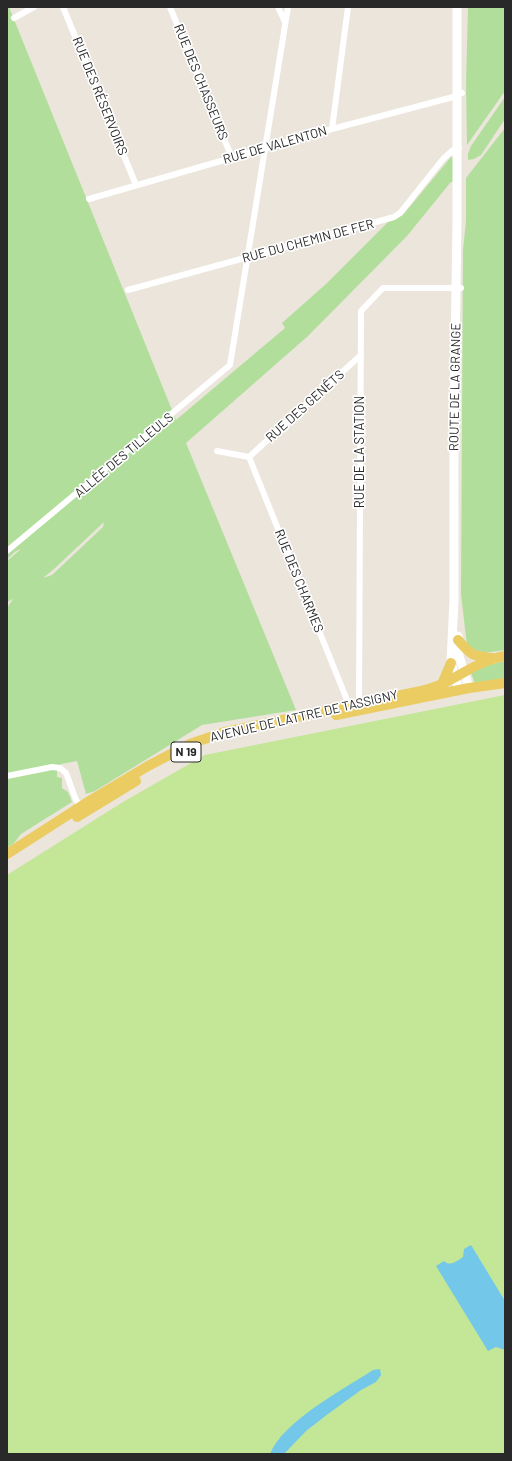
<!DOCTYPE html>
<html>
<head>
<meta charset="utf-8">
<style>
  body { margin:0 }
  #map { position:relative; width:512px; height:1461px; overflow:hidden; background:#ebe5dc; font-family:Barlow,sans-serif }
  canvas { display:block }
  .frame { position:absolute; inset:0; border:8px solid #292929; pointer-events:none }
</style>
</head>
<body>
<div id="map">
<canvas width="512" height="1461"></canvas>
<div class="frame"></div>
</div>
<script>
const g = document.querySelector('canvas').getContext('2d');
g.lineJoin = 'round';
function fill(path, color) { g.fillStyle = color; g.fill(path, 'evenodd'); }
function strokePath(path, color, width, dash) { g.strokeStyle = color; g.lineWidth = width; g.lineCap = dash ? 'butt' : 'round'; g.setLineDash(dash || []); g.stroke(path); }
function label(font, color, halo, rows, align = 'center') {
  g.font = font + ' Barlow,sans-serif'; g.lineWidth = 3.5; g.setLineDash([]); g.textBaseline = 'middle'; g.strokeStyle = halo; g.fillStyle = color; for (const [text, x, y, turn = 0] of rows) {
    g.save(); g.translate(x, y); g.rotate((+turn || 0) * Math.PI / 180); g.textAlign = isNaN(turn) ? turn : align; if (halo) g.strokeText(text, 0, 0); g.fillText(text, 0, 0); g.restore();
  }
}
fill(new Path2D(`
  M 7,7 L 9,7 L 176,420 L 285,328 L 282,323 L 326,284 L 388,222 L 403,215 L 451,157 L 455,157 L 455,180 L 450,183 L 407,236 L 308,336 L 186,443 L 296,710 L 202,725 L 95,791 L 86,794 L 77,761 L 61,764 L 57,769 L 57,777 L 62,778 L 62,788 L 68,792 L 72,802 L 21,834 L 14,843 L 7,848 L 7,608 L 13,599 L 7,602 L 7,561 L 21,549 L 16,551 L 7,559 ZM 104,522 L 103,527 L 52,575 L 43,578 L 54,569 Z
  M 468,7 L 505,7 L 505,91 L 467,145 L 466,84 Z
  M 505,97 L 505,119 L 481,155 L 474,159 L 468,160 L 468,154 L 471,146 Z
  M 505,128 L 505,650 C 491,652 479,655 467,646 L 461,594 L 463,250 L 466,221 L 466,178 Z
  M 505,661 L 505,678 L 475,684 L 471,673 L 486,666 Z`), '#b1df9b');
fill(new Path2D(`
  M 505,695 L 505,1454 L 7,1454 L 7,875 L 123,802 L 205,755 Z`), '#c3e697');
fill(new Path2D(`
  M 471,1245 L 505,1301 L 505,1350 L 496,1347 L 488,1351 L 436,1266 L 444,1261 C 450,1267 457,1261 463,1257 L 464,1249 Z
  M 380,1369 L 381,1375 L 376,1382 L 361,1390 L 328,1414 L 306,1431 L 284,1454 L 270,1454 C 283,1421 344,1389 373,1370 Z`), '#73c8e9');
strokePath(new Path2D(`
  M 63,7 L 136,185
  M 170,7 L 232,158
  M 278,7 L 285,22
  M 14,18 L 34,7
  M 332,129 L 348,7
  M 89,199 L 332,129 L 457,96 L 462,93
  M 128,290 L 394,217 L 400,213 L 443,159 L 453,150 L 459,148
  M 217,451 L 249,457
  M 249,457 L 349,705
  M 249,457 L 361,355
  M 7,551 L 230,365 L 288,7
  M 359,703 L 361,311 L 383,288 L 461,288
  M 7,776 L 52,767 L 60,768 L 66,773 L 76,800 L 83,809`), '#fff', 6);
strokePath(new Path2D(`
  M 457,7 L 457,221 L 454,421 L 454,600 L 451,663 L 459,690
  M 458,636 L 459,656 L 469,688`), '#fff', 9);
strokePath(new Path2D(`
  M 458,640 C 471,655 471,656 492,658
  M 442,684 L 451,663
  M 336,715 L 469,688 L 505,683
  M 77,817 L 136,781
  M 7,854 L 91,800 L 148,766 L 190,744 L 225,732 L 421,691 C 428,689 435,687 442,684 C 463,674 481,660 505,656`), '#eacc62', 10);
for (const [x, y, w] of [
  [186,752,30]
]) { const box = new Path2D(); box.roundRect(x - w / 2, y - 10, w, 20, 3); g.fillStyle = '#fff'; g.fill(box); strokePath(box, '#292929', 1); }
label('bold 12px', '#292929', null, [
  ["N 19",186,752]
]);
label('13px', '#292929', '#fff', [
  ["RUE DES CHASSEURS",201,82,68],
  ["RUE DES RÉSERVOIRS",100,96,68],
  ["RUE DE VALENTON",275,145,-16],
  ["RUE DU CHEMIN DE FER",308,241,-15],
  ["ROUTE DE LA GRANGE",455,387,-89],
  ["RUE DES GENÊTS",305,406,-42],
  ["RUE DE LA STATION",360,452,-90],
  ["ALLÉE DES TILLEULS",124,455,-40],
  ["RUE DES CHARMES",299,581,68],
  ["AVENUE DE LATTRE DE TASSIGNY",304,716,-13]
]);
</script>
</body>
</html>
